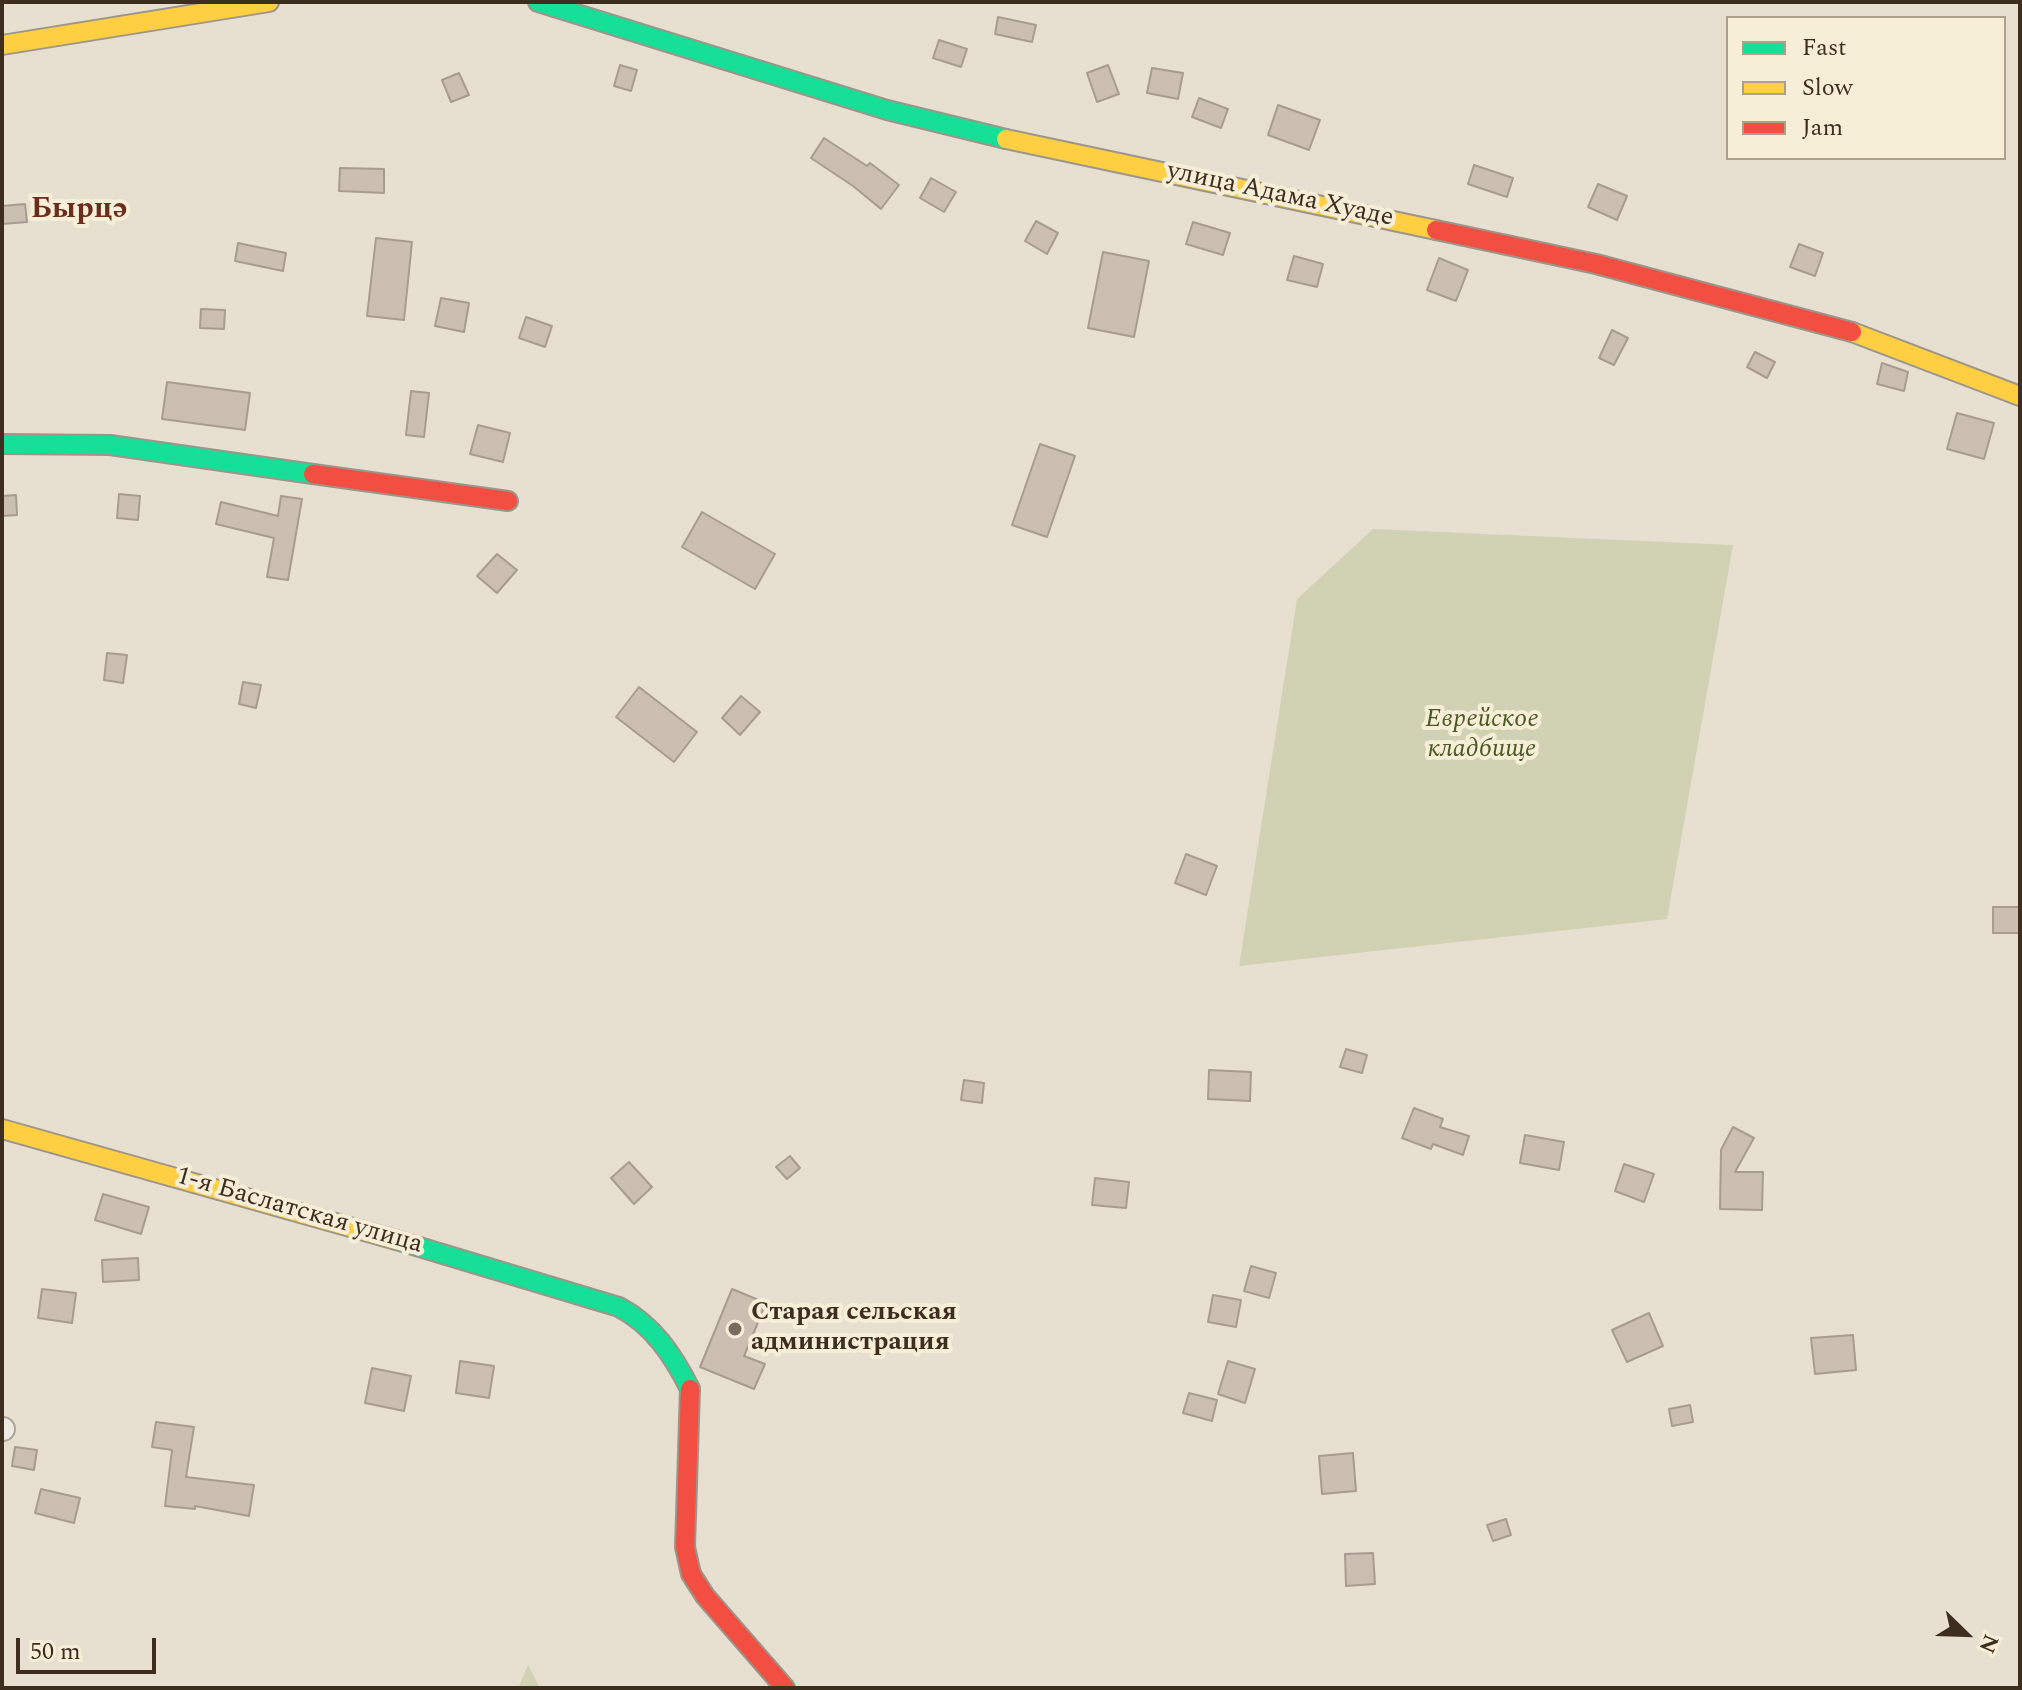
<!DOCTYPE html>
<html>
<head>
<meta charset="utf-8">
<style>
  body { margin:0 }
  #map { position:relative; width:2022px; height:1690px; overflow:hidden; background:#e7e0d1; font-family:Spectral,serif }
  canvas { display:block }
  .frame { position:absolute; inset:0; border:4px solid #3d2e20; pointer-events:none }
  .legend { position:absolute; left:1726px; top:16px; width:280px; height:144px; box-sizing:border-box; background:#f7eed8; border:2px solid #ada18e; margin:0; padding:10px 14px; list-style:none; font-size:24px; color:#3d2e20 }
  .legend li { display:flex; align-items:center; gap:16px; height:40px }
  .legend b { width:40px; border:2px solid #ada18e }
  .north { position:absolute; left:1926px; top:1594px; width:80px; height:80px; -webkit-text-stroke:6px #f7eed8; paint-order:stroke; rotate:113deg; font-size:22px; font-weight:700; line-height:32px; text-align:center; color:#3d2e20 }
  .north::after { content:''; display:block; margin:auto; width:28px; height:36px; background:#3d2e20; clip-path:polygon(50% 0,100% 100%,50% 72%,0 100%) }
  .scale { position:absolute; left:16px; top:1638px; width:140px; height:36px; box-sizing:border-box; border:4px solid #3d2e20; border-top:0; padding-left:10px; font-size:24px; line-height:28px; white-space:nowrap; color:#3d2e20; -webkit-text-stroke:6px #f7eed8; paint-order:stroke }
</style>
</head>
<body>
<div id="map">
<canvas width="2022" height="1690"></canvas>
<div class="frame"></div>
<ul class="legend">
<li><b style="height:10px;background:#16e098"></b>Fast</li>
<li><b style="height:10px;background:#ffcf43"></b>Slow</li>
<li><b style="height:10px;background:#f24e42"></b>Jam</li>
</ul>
<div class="north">N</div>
<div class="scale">50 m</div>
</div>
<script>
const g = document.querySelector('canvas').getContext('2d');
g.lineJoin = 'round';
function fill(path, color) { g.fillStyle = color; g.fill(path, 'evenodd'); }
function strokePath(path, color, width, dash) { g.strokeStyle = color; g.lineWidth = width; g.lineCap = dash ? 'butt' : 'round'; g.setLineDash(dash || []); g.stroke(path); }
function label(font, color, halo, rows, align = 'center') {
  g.font = font + ' Spectral,serif'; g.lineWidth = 8; g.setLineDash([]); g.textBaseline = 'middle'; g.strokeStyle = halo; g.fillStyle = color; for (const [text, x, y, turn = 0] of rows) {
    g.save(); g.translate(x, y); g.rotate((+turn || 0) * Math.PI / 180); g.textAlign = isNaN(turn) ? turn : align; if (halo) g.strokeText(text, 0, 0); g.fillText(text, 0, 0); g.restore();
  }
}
fill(new Path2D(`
  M 1373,529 L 1733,545 L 1667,919 L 1239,966 L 1297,599 Z
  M 528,1665 L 540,1688 L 518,1688 Z`), '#d1d1b3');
const building = new Path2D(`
  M 998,17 L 1036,25 L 1032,42 L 995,34 Z
  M 939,40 L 967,49 L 961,67 L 933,58 Z
  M 620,65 L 637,70 L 631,91 L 614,86 Z
  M 1108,65 L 1119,94 L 1097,102 L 1087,73 Z
  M 1152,68 L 1183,73 L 1178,99 L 1147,93 Z
  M 459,73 L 469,95 L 451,102 L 442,80 Z
  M 1199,98 L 1228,109 L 1221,128 L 1192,117 Z
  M 1278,105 L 1320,120 L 1309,150 L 1268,135 Z
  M 824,138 L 867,166 L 870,163 L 899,185 L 881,209 L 853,186 L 811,158 Z
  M 1474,165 L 1513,178 L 1507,197 L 1468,184 Z
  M 340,168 L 384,169 L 384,193 L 339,191 Z
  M 931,178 L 956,192 L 944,212 L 920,198 Z
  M 1598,184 L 1627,196 L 1617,220 L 1588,207 Z
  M 25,204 L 27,222 L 2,224 L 2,206 Z
  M 1036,221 L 1058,233 L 1047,254 L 1025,241 Z
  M 1193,222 L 1230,233 L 1223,255 L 1186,244 Z
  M 376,238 L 412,242 L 404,320 L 367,316 Z
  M 238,243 L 286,253 L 283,271 L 235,261 Z
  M 1799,244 L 1823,253 L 1815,276 L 1790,267 Z
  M 1103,252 L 1149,261 L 1134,337 L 1088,328 Z
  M 1294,256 L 1323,264 L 1317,287 L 1287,280 Z
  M 1439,258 L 1468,270 L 1456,301 L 1427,290 Z
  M 441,298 L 469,303 L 464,332 L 435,326 Z
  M 201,309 L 225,310 L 224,329 L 200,328 Z
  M 526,317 L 552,326 L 545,347 L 519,338 Z
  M 1612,330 L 1628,338 L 1614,365 L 1599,358 Z
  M 1755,352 L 1775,362 L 1767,378 L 1747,367 Z
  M 1882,363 L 1908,372 L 1904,391 L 1877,384 Z
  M 167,382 L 250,393 L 245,430 L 162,419 Z
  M 411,391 L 429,393 L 424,437 L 406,435 Z
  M 1957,413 L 1994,423 L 1984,459 L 1947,449 Z
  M 478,425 L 510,433 L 503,462 L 470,454 Z
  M 1040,444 L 1075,456 L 1047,537 L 1012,525 Z
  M 119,494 L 140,496 L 138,520 L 117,518 Z
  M 16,495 L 17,515 L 2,516 L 2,496 Z
  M 281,496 L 302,499 L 288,580 L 267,577 L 274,538 L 216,524 L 221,502 L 278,516 Z
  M 702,512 L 775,554 L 755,589 L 682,547 Z
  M 497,554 L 517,570 L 497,593 L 477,576 Z
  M 107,653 L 127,655 L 123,683 L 104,680 Z
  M 243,682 L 261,685 L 256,708 L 239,704 Z
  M 639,687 L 697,732 L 674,762 L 616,717 Z
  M 741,696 L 760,712 L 740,735 L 722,718 Z
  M 1186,854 L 1217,866 L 1206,895 L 1175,883 Z
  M 1993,907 L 2020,907 L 2020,933 L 1993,933 Z
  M 1346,1049 L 1367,1055 L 1362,1073 L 1340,1067 Z
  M 1209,1070 L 1251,1072 L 1250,1101 L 1208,1099 Z
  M 964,1080 L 984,1083 L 982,1103 L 961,1100 Z
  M 1414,1108 L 1443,1119 L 1440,1127 L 1469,1136 L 1463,1155 L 1433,1144 L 1431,1149 L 1402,1138 Z
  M 1733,1127 L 1754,1138 L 1735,1172 L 1763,1172 L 1762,1210 L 1720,1209 L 1721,1150 Z
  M 1525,1135 L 1564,1142 L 1559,1170 L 1520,1163 Z
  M 790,1156 L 800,1168 L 787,1179 L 776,1167 Z
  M 629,1162 L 652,1187 L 634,1204 L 611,1178 Z
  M 1624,1164 L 1654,1174 L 1644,1202 L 1615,1191 Z
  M 1095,1178 L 1129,1182 L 1126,1208 L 1092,1205 Z
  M 103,1194 L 149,1207 L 141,1234 L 95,1220 Z
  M 138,1258 L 139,1280 L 103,1282 L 102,1260 Z
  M 1251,1266 L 1276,1273 L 1269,1298 L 1244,1291 Z
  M 42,1289 L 76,1293 L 72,1323 L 38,1318 Z
  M 732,1289 L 766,1303 L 744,1356 L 765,1364 L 754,1389 L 700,1367 Z
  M 1213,1295 L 1241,1300 L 1236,1327 L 1208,1322 Z
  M 1649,1313 L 1663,1346 L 1627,1362 L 1612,1330 Z
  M 1853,1335 L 1856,1370 L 1815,1374 L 1811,1338 Z
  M 460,1361 L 494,1366 L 489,1398 L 456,1393 Z
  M 1228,1361 L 1255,1369 L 1245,1403 L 1218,1394 Z
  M 372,1368 L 411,1376 L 404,1411 L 365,1403 Z
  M 1189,1393 L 1217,1400 L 1212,1421 L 1183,1413 Z
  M 1690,1405 L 1693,1422 L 1672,1426 L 1669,1409 Z
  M 156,1422 L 194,1427 L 186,1477 L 254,1485 L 249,1516 L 195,1506 L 195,1509 L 165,1506 L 172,1450 L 152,1447 Z
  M 15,1447 L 37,1450 L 34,1470 L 12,1466 Z
  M 1353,1453 L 1356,1491 L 1322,1494 L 1319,1456 Z
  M 41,1489 L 80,1498 L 74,1523 L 35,1513 Z
  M 1506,1519 L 1511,1535 L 1493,1541 L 1487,1525 Z
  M 1373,1553 L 1375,1584 L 1346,1586 L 1345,1554 Z`);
fill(building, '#cbbfb2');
strokePath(building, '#a89c90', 2);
const street = new Path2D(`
  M 2,1429 L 3,1429`);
const fast = new Path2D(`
  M 538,2 L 887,110 L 1006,139
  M 2,444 L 110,445 L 313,474
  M 396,1240 L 619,1307 C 653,1325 673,1355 690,1389`);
const slow = new Path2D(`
  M 2,45 L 269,2
  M 1006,139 L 1436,230
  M 1852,332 L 2020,396
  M 2,1129 L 396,1240`);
const jam = new Path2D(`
  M 1436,230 L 1596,264 L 1852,332
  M 313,474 L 508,501
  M 690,1389 L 685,1547 L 691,1574 L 705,1596 L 785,1688`);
strokePath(street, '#ada599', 26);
strokePath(fast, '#9c958a', 22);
strokePath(slow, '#9c958a', 22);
strokePath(jam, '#9c958a', 22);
strokePath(street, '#efebe3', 22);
strokePath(fast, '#16e098', 18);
strokePath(slow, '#ffcf43', 18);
strokePath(jam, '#f24e42', 18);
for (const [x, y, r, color] of [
  [735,1329,8,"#786c5e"]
]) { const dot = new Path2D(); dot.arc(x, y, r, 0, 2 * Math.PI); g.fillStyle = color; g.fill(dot); strokePath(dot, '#f7eed8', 3); }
label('26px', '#3d2e20', '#f7eed8', [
  ["улица Адама Хуаде",1280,196,12],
  ["1-я Баслатская улица",299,1212,16]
]);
label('italic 26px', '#4d5a26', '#f7eed8', [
  ["Еврейское",1482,721],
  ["кладбище",1482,751]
]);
label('bold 26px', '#3d2e20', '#f7eed8', [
  ["Старая сельская",751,1314],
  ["администрация",751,1344]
], 'left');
label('bold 30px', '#6b2e1e', '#f7eed8', [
  ["Бырцә",79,211]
]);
</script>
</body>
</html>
